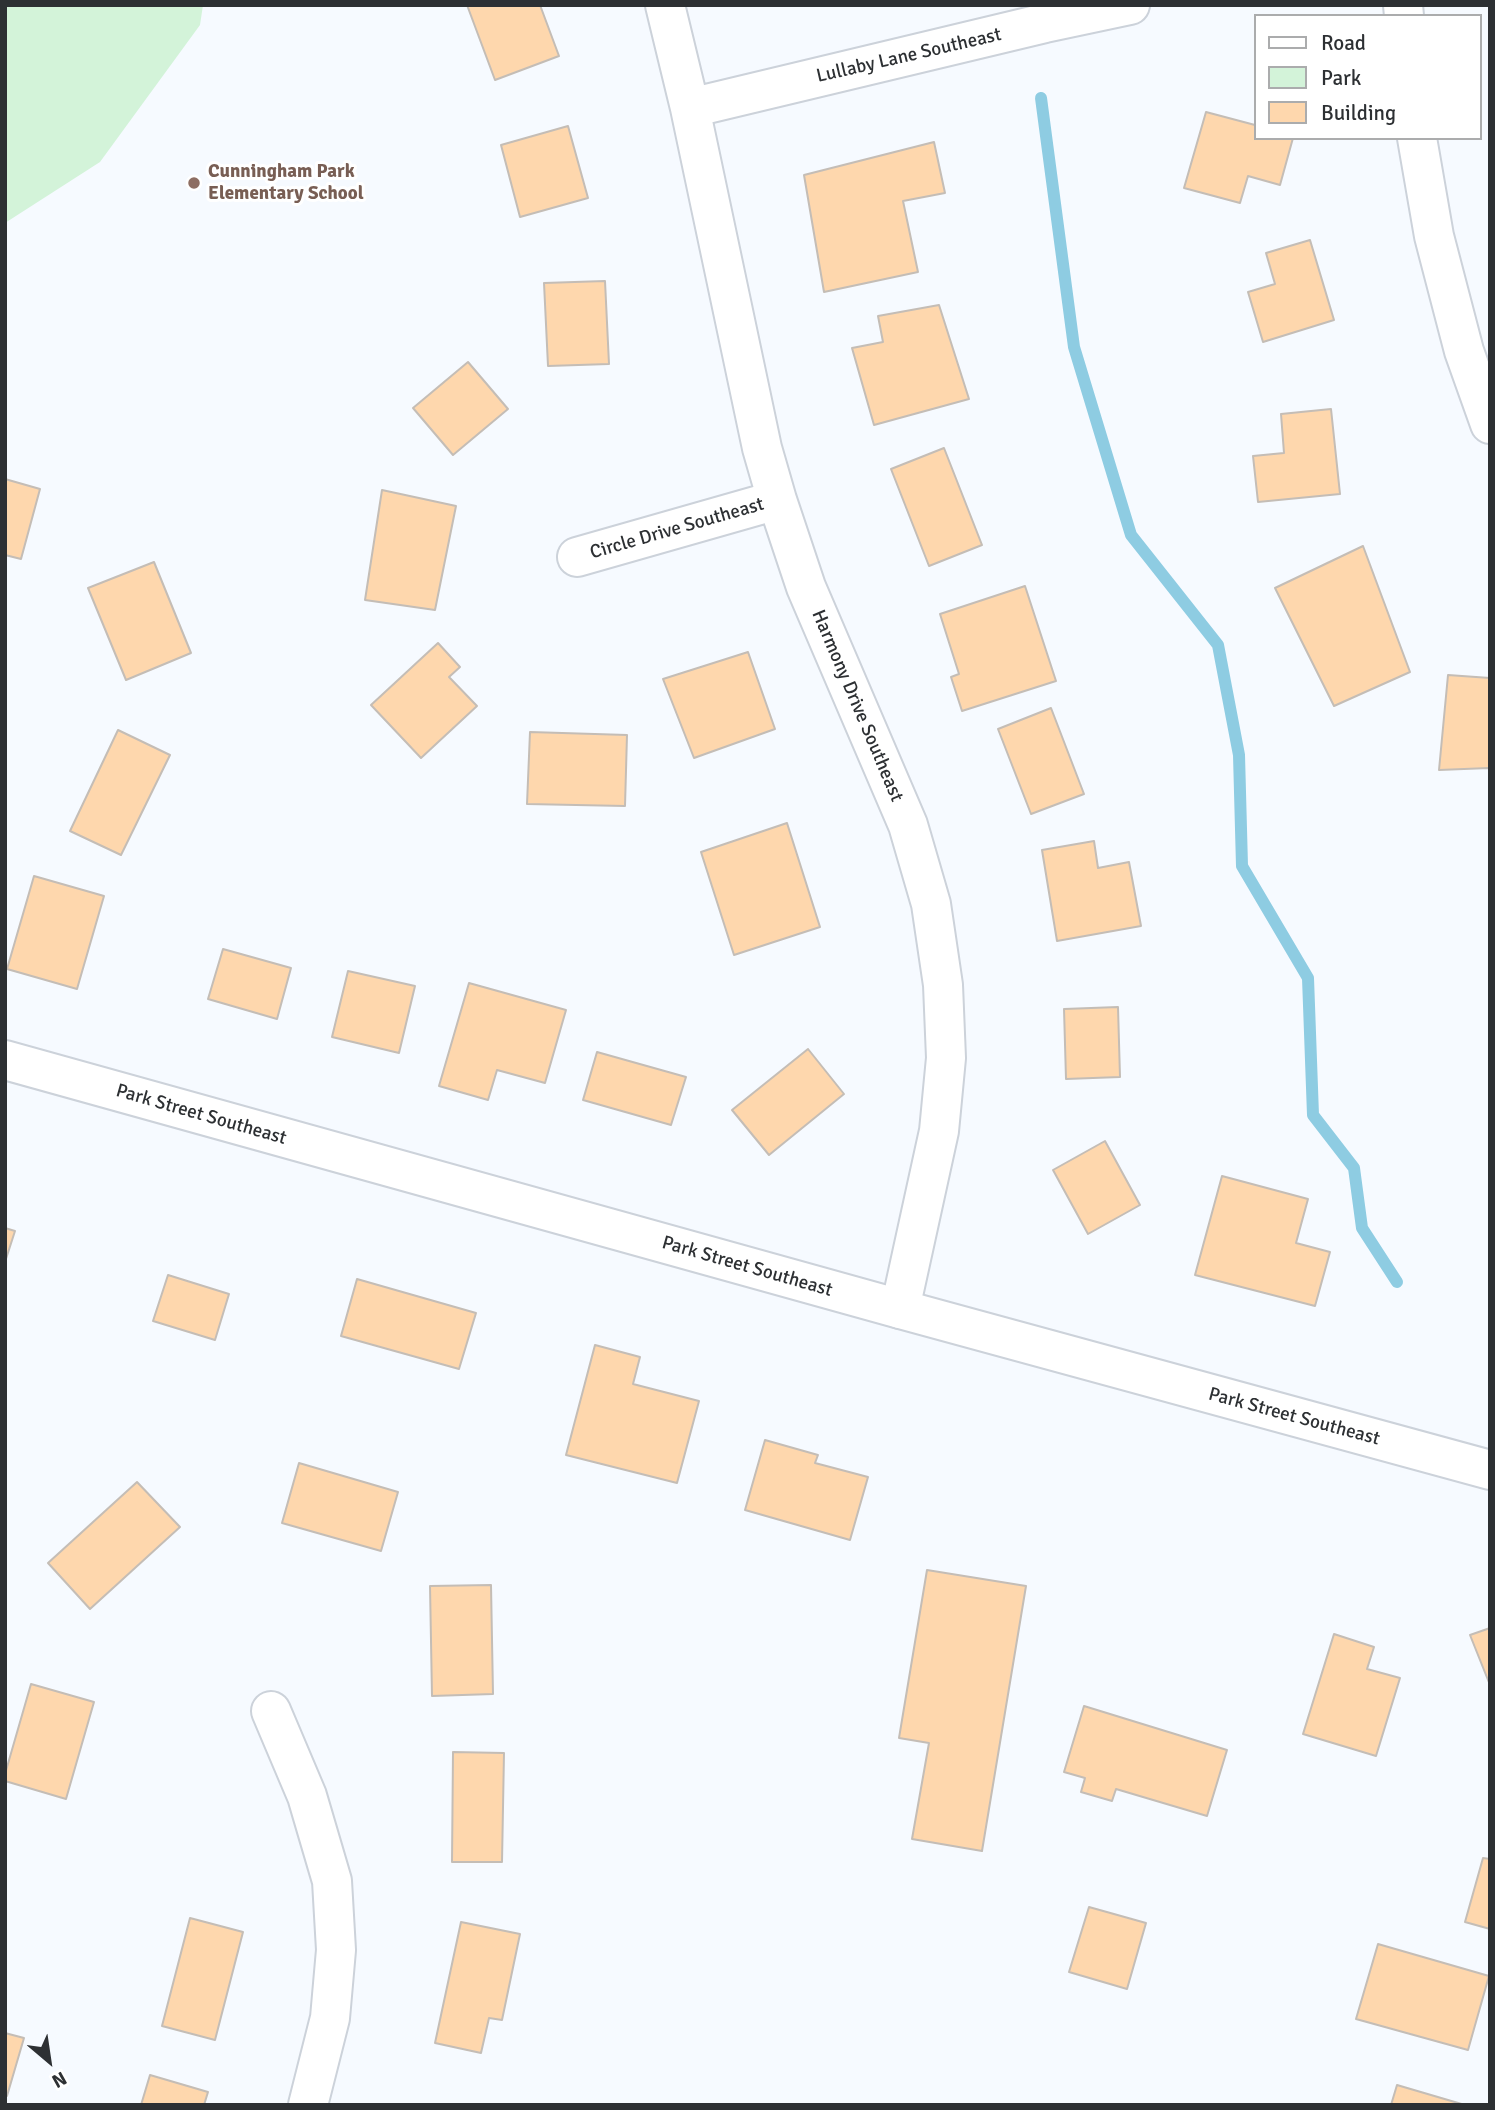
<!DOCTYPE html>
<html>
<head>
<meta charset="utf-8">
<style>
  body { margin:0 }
  #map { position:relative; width:1495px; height:2110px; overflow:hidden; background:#f6faff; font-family:Signika,sans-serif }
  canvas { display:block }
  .frame { position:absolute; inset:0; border:7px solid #2d3033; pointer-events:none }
  .legend { position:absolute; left:1254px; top:14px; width:228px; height:126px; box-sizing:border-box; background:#fff; border:2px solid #abacad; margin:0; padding:9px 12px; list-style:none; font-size:21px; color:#2d3033 }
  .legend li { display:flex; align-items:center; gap:14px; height:35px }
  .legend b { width:35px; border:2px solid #abacad }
  .north { position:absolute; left:14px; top:2026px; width:70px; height:70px; -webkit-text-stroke:5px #fff; paint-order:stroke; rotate:151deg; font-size:19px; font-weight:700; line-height:28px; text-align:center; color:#2d3033 }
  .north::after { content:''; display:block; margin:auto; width:24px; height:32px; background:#2d3033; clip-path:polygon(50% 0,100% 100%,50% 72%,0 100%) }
</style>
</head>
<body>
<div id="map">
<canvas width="1495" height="2110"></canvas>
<div class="frame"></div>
<ul class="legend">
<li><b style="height:9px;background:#fff"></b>Road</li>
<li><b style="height:19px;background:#d3f3d9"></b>Park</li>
<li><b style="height:19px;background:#fed7ad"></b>Building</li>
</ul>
<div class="north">N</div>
</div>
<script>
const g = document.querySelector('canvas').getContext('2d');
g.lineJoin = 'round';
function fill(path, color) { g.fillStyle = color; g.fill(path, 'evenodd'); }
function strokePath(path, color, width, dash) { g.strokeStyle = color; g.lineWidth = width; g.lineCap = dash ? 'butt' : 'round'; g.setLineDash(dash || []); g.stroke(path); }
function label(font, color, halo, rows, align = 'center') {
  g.font = font + ' Signika,sans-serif'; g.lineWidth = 6; g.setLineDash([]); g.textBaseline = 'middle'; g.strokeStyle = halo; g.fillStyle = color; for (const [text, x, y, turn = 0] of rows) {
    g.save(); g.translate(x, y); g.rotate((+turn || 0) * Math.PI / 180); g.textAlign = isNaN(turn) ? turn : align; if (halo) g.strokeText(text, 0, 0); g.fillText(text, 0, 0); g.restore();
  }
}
fill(new Path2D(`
  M 5,5 L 203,5 L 200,25 L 100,162 L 5,223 Z`), '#d3f3d9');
strokePath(new Path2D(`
  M 1041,98 L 1074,347 L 1131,535 L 1218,645 L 1239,755 L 1242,866 L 1308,978 L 1313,1115 L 1354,1168 L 1362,1228 L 1397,1282`), '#8ecce2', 12);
const building = new Path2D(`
  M 467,5 L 540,5 L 559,56 L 495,80 Z
  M 1206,112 L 1255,125 L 1255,138 L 1293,138 L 1280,185 L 1248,176 L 1240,203 L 1184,188 Z
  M 568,126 L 588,198 L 520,217 L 501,145 Z
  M 934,142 L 945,193 L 903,201 L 918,272 L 824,292 L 804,175 Z
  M 1310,240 L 1334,320 L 1263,342 L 1248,292 L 1275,284 L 1266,253 Z
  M 605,281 L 609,364 L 548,366 L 544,283 Z
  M 939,305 L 969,399 L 874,425 L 852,348 L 883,342 L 878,316 Z
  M 468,362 L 508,409 L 453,455 L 413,408 Z
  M 1331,409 L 1340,494 L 1258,502 L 1253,456 L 1284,453 L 1281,414 Z
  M 944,448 L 982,545 L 929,566 L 891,469 Z
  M 5,479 L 40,489 L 21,559 L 5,555 Z
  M 382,490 L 456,506 L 435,610 L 365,600 Z
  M 1363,546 L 1410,672 L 1334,706 L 1275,588 Z
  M 154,562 L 191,653 L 126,680 L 88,588 Z
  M 1025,586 L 1056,681 L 962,711 L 951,677 L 959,674 L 940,614 Z
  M 438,643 L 460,667 L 449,677 L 477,706 L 421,758 L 371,705 Z
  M 748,652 L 775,729 L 694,758 L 663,679 Z
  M 1448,675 L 1490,678 L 1490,819 L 1489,768 L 1439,770 Z
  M 1051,708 L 1084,794 L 1031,814 L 998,729 Z
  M 118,730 L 170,755 L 121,855 L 70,831 Z
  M 530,732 L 627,735 L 625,806 L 527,804 Z
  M 787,823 L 820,927 L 734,955 L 701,852 Z
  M 1094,841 L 1098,868 L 1129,862 L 1141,926 L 1057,941 L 1042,850 Z
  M 34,876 L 104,896 L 77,989 L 7,969 Z
  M 223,949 L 291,968 L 277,1019 L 208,999 Z
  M 348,971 L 415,986 L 399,1053 L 332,1037 Z
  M 469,983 L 566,1010 L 545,1083 L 497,1070 L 488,1100 L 439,1086 Z
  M 1118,1007 L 1120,1077 L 1066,1079 L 1064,1009 Z
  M 808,1049 L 844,1094 L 769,1155 L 732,1110 Z
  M 597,1052 L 686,1077 L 671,1125 L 583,1100 Z
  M 1105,1141 L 1140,1205 L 1088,1234 L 1053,1170 Z
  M 1222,1176 L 1308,1199 L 1296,1243 L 1330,1252 L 1315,1306 L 1195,1275 Z
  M 5,1228 L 15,1231 L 5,1262 Z
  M 168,1275 L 229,1294 L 215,1340 L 153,1321 Z
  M 357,1279 L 476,1313 L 459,1369 L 341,1336 Z
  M 595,1345 L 640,1357 L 633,1384 L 699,1401 L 677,1483 L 566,1455 Z
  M 765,1440 L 818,1455 L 815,1463 L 868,1477 L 850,1540 L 745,1510 Z
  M 299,1463 L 398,1492 L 381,1551 L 282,1523 Z
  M 137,1482 L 180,1527 L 90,1609 L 48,1563 Z
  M 927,1570 L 1026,1586 L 982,1851 L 912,1839 L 929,1743 L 899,1738 Z
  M 491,1585 L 493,1694 L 432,1696 L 430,1586 Z
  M 1490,1628 L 1490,1685 L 1470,1635 Z
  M 1334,1634 L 1374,1647 L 1367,1669 L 1400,1678 L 1376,1756 L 1303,1734 Z
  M 31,1684 L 94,1702 L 66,1799 L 5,1781 L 5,1774 Z
  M 1084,1706 L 1227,1750 L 1207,1816 L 1116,1789 L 1112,1801 L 1081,1792 L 1085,1778 L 1064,1772 Z
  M 453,1752 L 504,1753 L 502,1862 L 452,1862 Z
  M 1483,1858 L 1490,1859 L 1490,1929 L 1465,1922 Z
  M 1089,1907 L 1146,1923 L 1127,1989 L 1069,1972 Z
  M 190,1918 L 243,1932 L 215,2040 L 162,2026 Z
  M 461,1922 L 520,1934 L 502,2020 L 489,2018 L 481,2053 L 435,2043 Z
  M 1378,1944 L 1489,1976 L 1468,2050 L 1356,2019 Z
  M 5,2033 L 24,2038 L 7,2096 L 5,2096 Z
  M 150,2075 L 208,2092 L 204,2105 L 141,2105 Z
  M 1397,2085 L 1465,2105 L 1391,2105 Z`);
fill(building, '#fed7ad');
strokePath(building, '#c4bdb6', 2);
const minor = new Path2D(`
  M 665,5 L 690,108 L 762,448 L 777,500 L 806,587 L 908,825 L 931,904 L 943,985 L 946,1058 L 939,1131 L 900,1309
  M 1403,5 L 1404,16
  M 690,108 L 1045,23 L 1130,5
  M 1417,138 L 1434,236 L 1464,351 L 1490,424
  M 577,557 L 777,500
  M 271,1711 L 307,1796 L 332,1881 L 336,1950 L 330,2018 L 308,2105`);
const secondary = new Path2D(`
  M 5,1060 L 900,1309 L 1490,1470`);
strokePath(minor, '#ccd2da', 42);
strokePath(secondary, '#ccd2da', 42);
strokePath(minor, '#fff', 38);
strokePath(secondary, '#fff', 38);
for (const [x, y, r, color] of [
  [194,183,7,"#8d6e63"]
]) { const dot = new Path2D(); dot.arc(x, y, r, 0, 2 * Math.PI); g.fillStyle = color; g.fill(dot); strokePath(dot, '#fff', 2.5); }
label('19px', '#2d3033', '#fff', [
  ["Lullaby Lane Southeast",909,56,-13],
  ["Circle Drive Southeast",677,529,-16],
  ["Harmony Drive Southeast",857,706,67],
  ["Park Street Southeast",201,1115,16],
  ["Park Street Southeast",747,1267,16],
  ["Park Street Southeast",1294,1417,15]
]);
label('bold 19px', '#785e54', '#fff', [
  ["Cunningham Park",208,172],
  ["Elementary School",208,194]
], 'left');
</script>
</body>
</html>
